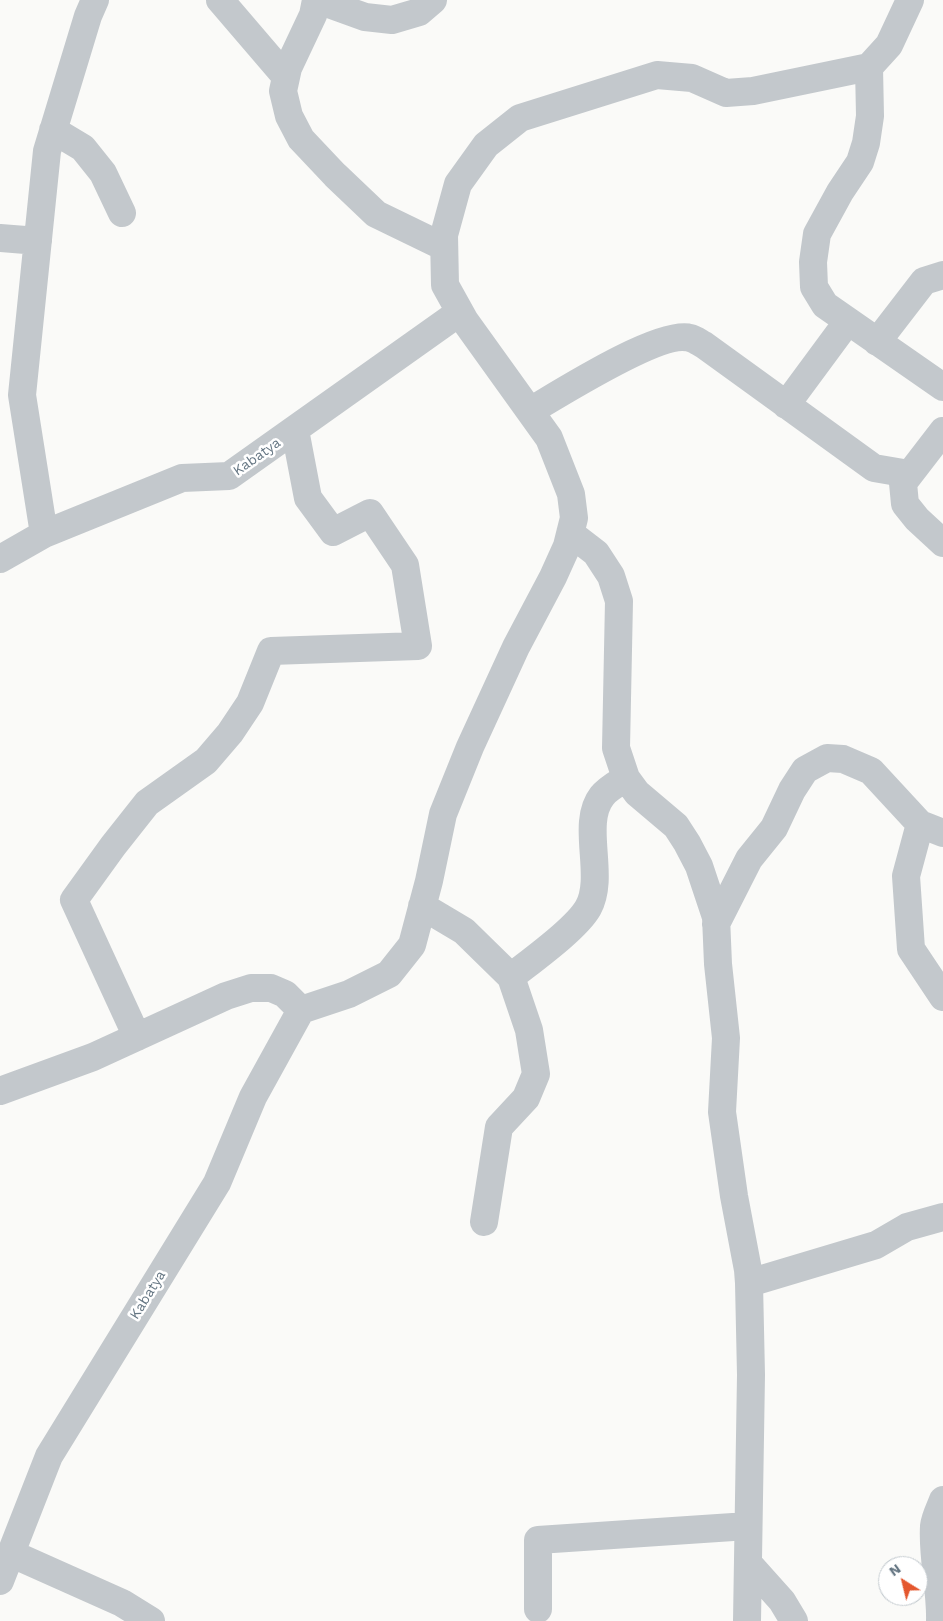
<!DOCTYPE html>
<html>
<head>
<meta charset="utf-8">
<style>
  body { margin:0 }
  #map { position:relative; width:943px; height:1621px; overflow:hidden; background:#fafaf8; font-family:"Work Sans",sans-serif }
  canvas { display:block }
  .north { position:absolute; left:878px; top:1556px; width:50px; height:50px; box-sizing:border-box; background:#fff; border:1px solid #c1c8cd; border-radius:50%; rotate:324deg; font-size:14px; font-weight:700; line-height:20px; text-align:center; color:#657683 }
  .north::after { content:''; display:block; margin:auto; width:18px; height:22px; background:#e4572e; clip-path:polygon(50% 0,100% 100%,50% 72%,0 100%) }
</style>
</head>
<body>
<div id="map">
<canvas width="943" height="1621"></canvas>
<div class="north">N</div>
</div>
<script>
const g = document.querySelector('canvas').getContext('2d');
g.lineJoin = 'round';
function strokePath(path, color, width, dash) { g.strokeStyle = color; g.lineWidth = width; g.lineCap = dash ? 'butt' : 'round'; g.setLineDash(dash || []); g.stroke(path); }
function label(font, color, halo, rows, align = 'center') {
  g.font = font + ' "Work Sans",sans-serif'; g.lineWidth = 5; g.setLineDash([]); g.textBaseline = 'middle'; g.strokeStyle = halo; g.fillStyle = color; for (const [text, x, y, turn = 0] of rows) {
    g.save(); g.translate(x, y); g.rotate((+turn || 0) * Math.PI / 180); g.textAlign = isNaN(turn) ? turn : align; if (halo) g.strokeText(text, 0, 0); g.fillText(text, 0, 0); g.restore();
  }
}
strokePath(new Path2D(`
  M 220,0 L 286,77
  M 316,0 L 313,15 L 288,68 L 283,91 L 289,116 L 301,139 L 335,175 L 376,214 L 444,247
  M 318,0 L 365,17 L 392,20 L 419,12 L 433,0
  M 869,67 L 870,116 L 866,143 L 860,162 L 840,192 L 817,234 L 813,262 L 814,287 L 825,305 L 943,387
  M 53,130 L 83,148 L 103,173 L 122,213
  M 0,238 L 38,241
  M 877,342 L 924,281 L 943,275
  M 786,405 L 848,321
  M 530,411 C 559,394 661,329 690,338 C 695,339 700,343 704,345 L 874,468 L 909,474
  M 943,431 L 903,483 L 905,504 L 917,519 L 943,543
  M 570,533 L 596,553 L 611,576 L 619,601 L 616,748 L 626,778 L 637,793 L 676,826 L 687,843 L 699,866 L 716,917 L 718,964 L 726,1038 L 722,1112 L 734,1196 L 748,1270 L 749,1283 L 751,1375 L 747,1621
  M 44,534 L 22,395 L 47,151 L 88,16 L 95,0
  M 0,559 L 44,534 L 182,478 L 229,476 L 460,312
  M 920,824 L 906,876 L 911,949 L 943,997
  M 422,906 L 464,931 L 511,977 L 529,1030 L 536,1074 L 526,1098 L 499,1127 L 484,1222
  M 716,924 L 749,859 L 774,828 L 792,790 L 805,770 L 827,758 L 843,759 L 871,771 L 920,824 L 943,833
  M 511,977 C 531,961 576,929 588,908 C 606,876 580,824 602,796 C 607,789 618,783 626,778
  M 301,1010 L 349,994 L 389,974 L 412,945 L 429,881 L 443,814 L 470,747 L 516,647 L 553,577 L 567,546 L 574,518 L 571,494 L 549,438 L 465,321 L 445,285 L 444,235 L 458,184 L 486,145 L 520,118 L 657,75 L 692,78 L 726,93 L 753,91 L 869,67 L 889,45 L 910,0
  M 137,1037 L 74,900 L 113,846 L 147,803 L 206,761 L 230,733 L 250,703 L 271,651 L 418,646 L 405,565 L 370,513 L 333,532 L 308,498 L 295,430
  M 0,1091 L 93,1057 L 226,996 L 251,988 L 271,988 L 285,994 L 301,1010
  M 749,1283 L 876,1245 L 907,1227 L 943,1217
  M 10,1553 L 122,1603 L 151,1621
  M 748,1563 L 782,1601 L 794,1621
  M 0,1581 L 49,1456 L 217,1183 L 253,1097 L 301,1010
  M 538,1609 L 538,1540 L 748,1526
  M 940,1621 C 941,1589 932,1558 934,1526 C 935,1517 940,1508 943,1500`), '#c3c8cc', 28);
label('14px', '#657683', '#fff', [
  ["Kabatya",257,457,-35],
  ["Kabatya",148,1295,-58]
]);
</script>
</body>
</html>
